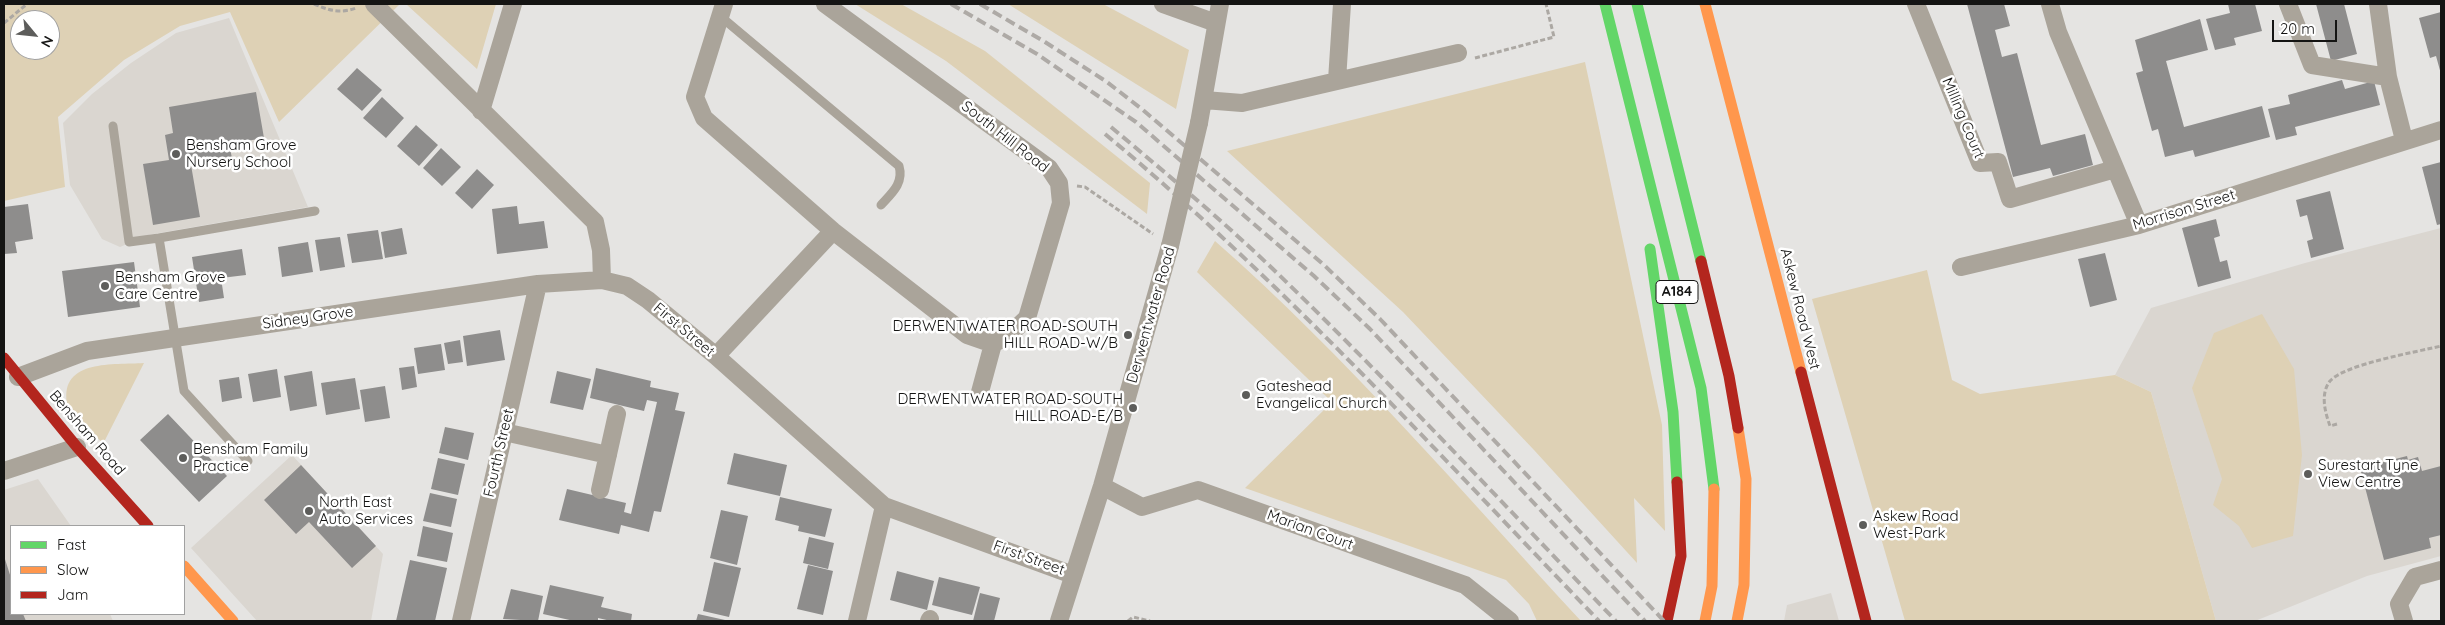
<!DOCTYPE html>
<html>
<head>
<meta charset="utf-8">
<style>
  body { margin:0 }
  #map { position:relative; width:2445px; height:625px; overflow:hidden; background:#e5e4e2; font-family:Quicksand,sans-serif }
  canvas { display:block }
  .frame { position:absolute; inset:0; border:5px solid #141413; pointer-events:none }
  .legend { position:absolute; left:10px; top:525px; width:175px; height:90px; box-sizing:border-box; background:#fff; border:1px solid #a1a1a1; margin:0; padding:6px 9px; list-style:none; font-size:15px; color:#141413 }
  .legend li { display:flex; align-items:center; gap:10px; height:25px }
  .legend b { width:25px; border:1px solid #a1a1a1 }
  .north { position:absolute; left:10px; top:10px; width:50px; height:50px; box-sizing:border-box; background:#fff; border:1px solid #a1a1a1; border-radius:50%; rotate:118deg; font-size:14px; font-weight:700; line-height:20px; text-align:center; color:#141413 }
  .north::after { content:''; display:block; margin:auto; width:18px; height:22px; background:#5d5d5b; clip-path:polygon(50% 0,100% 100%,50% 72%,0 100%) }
  .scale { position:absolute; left:2272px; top:20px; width:65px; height:22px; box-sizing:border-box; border:2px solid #141413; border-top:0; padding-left:6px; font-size:15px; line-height:18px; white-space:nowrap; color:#141413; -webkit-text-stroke:4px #fff; paint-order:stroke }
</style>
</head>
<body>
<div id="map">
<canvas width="2445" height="625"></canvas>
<div class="frame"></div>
<ul class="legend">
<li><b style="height:6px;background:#63d668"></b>Fast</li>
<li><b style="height:6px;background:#ff974d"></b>Slow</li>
<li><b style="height:6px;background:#b3261e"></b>Jam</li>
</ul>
<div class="north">N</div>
<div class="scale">20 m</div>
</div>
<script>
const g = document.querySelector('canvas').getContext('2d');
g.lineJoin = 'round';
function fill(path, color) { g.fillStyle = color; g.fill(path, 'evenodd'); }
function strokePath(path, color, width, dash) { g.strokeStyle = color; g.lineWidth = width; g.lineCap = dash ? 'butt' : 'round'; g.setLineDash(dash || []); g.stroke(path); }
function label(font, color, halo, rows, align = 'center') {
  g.font = font + ' Quicksand,sans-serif'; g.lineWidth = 5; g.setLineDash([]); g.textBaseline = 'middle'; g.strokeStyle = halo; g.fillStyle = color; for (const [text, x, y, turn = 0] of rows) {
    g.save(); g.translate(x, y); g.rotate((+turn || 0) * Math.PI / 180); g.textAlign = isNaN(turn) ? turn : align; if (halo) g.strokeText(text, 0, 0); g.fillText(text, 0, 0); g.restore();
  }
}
fill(new Path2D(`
  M 229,18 L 308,207 L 148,235 L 120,247 L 102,239 L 70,185 L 63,123 L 92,94 L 131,63 L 176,33 Z
  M 2441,228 L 2441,556 L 2367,576 L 2255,621 L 2216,621 L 2151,392 L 2115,375 L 2151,308 L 2305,263 Z
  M 292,455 L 383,554 L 371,621 L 257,621 L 191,548 Z
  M 38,479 L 71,526 L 11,526 L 11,614 L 110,614 L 113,621 L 4,621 L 4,490 Z
  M 1831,593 L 1839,621 L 1784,621 L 1787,605 Z`), '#dad6d0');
fill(new Path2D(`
  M 4,4 L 400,4 L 279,122 L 230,12 L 180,26 L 124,60 L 58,117 L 65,187 L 4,201 ZM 20,20 L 50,20 L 50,50 L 20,50 Z
  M 406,4 L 496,4 L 477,69 Z
  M 855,4 L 901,4 L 985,51 L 1150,183 L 1147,214 L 946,61 Z
  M 1008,4 L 1103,4 L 1189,50 L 1176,109 Z
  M 1585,62 L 1662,425 L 1665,531 L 1634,498 L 1637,563 L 1534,450 L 1403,312 L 1227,151 Z
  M 1215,241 C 1346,356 1463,493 1581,621 L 1537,621 L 1529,604 L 1506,580 L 1245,488 L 1332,402 L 1197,272 Z
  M 1927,270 L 1952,380 L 1980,394 L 2115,375 L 2151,392 L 2216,621 L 1905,621 L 1812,299 Z
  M 2262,314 L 2294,369 L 2302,455 L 2293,536 L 2252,548 L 2239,526 L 2213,505 L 2222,479 L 2192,388 L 2214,333 Z
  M 144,363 L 103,444 L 67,403 C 60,359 114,365 144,363 Z`), '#ded1b5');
fill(new Path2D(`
  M 1967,4 L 2004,4 L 2010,26 L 1995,30 L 2002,57 L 2017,53 L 2041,145 L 2085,134 L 2093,165 L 2053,176 L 2050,168 L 2013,177 Z
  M 2228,4 L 2255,4 L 2262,31 L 2234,38 L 2236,45 L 2215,50 L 2206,19 L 2230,13 Z
  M 2316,4 L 2344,4 L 2357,54 L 2331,61 Z
  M 2441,12 L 2441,74 L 2436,56 L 2430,58 L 2419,18 Z
  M 2200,19 L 2208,50 L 2166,61 L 2184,127 L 2262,106 L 2270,137 L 2195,157 L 2193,150 L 2165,157 L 2158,129 L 2152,131 L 2136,73 L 2143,71 L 2135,40 Z
  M 357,68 L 382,90 L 362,111 L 337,89 Z
  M 2342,80 L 2345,89 L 2374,81 L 2380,105 L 2295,127 L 2297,135 L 2276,140 L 2268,109 L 2290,104 L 2288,95 Z
  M 256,92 L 264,138 L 229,144 L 232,158 L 191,165 L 200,217 L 153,225 L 143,164 L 169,160 L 165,135 L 173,133 L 169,107 Z
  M 382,97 L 404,118 L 386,138 L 363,118 Z
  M 416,125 L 438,145 L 419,166 L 397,146 Z
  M 441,148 L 461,167 L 442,186 L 423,168 Z
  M 2441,162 L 2441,224 L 2437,225 L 2422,167 Z
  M 477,169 L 494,185 L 472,209 L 455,193 Z
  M 2330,191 L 2344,249 L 2311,258 L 2307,241 L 2313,239 L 2307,215 L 2300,217 L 2296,200 Z
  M 28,204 L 33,239 L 15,242 L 17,253 L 4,254 L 4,207 Z
  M 517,206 L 519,224 L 544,221 L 548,248 L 497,254 L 492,209 Z
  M 2216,219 L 2220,236 L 2214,238 L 2220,262 L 2227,260 L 2231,278 L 2198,287 L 2182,228 Z
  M 402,228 L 407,254 L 385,258 L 381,232 Z
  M 378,230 L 383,259 L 352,263 L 347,234 Z
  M 340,237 L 345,267 L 320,271 L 315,240 Z
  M 308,242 L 313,272 L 282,277 L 278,247 Z
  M 242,249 L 246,275 L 221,278 L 224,298 L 199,302 L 192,257 Z
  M 2105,253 L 2117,300 L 2090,307 L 2078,259 Z
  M 134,262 L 140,307 L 68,317 L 62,271 Z
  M 500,330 L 505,360 L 467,366 L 463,336 Z
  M 460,340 L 463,362 L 448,364 L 444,343 Z
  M 441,344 L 445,370 L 418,374 L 414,348 Z
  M 414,366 L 417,387 L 402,390 L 399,368 Z
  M 596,368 L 651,381 L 650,387 L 679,393 L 675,410 L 685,412 L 661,512 L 654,511 L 649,532 L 621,525 L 619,534 L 559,520 L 567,489 L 626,503 L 624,512 L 631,514 L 657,402 L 647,400 L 644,411 L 590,398 Z
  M 277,369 L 281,397 L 253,402 L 248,374 Z
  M 312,371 L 317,406 L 290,411 L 284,376 Z
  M 557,371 L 591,379 L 583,410 L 550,403 Z
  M 239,377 L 242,398 L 222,402 L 219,380 Z
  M 355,378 L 360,409 L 326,415 L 321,383 Z
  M 385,386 L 390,418 L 365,422 L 360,390 Z
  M 168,414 L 227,476 L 199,502 L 140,440 Z
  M 445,427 L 474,433 L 468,460 L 439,453 Z
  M 734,453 L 787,465 L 780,496 L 727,484 Z
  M 2407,456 L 2408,460 L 2418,457 L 2422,471 L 2441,466 L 2441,535 L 2429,538 L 2431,548 L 2384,560 L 2360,468 Z
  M 438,458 L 465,464 L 458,495 L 431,489 Z
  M 301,465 L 376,546 L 352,568 L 309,522 L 296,534 L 264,500 Z
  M 430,493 L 457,499 L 451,527 L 423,521 Z
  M 780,497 L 832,509 L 825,537 L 798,531 L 799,526 L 775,520 Z
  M 721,510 L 748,516 L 737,565 L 710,558 Z
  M 423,526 L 453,533 L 447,562 L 417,556 Z
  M 809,537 L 834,543 L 828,569 L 803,563 Z
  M 4,556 L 11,578 L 11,614 L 23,614 L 26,621 L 4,621 Z
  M 410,560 L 447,568 L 435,621 L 396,621 Z
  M 714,562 L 741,568 L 729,617 L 703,611 Z
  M 808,565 L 833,571 L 823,615 L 797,609 Z
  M 897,571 L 934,581 L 927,610 L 890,600 Z
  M 939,577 L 980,587 L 972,615 L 932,605 Z
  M 550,585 L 604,597 L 601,607 L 632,614 L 631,621 L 611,621 L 598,618 L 598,621 L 574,621 L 543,614 Z
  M 511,589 L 543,596 L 538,621 L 503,619 Z
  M 980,593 L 1000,598 L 994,621 L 973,621 Z
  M 698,614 L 725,620 L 725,621 L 696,621 Z`), '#8e8d8c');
strokePath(new Path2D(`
  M 314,4 C 328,10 340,14 356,8
  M 4,23 L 27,4
  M 1475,58 L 1554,37 L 1546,4
  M 1077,186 L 1085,187 L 1153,234
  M 2337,424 L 2330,426 C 2325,412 2320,394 2330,381 C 2345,364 2417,352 2441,346
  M 1128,621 L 1133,617 L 1150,621`), '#aca8a3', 3, [5, 2.5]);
strokePath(new Path2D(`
  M 720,16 L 899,166 C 904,183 892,193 881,205
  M 113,126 L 129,242 L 159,238 L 184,391 L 248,461
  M 159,238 L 315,211`), '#aaa49a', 9);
strokePath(new Path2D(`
  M 374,4 L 595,222 L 601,250 L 602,280 L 627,286 L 648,300 L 716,356 L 884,506 L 1073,575
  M 724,4 L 695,97 L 704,118 L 833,231 L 967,335 L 993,344 L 1011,333 L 1027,318 L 1061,203 L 1059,183 L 1049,168 L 825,4
  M 1163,4 L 1216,23
  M 1916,4 L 1980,163 L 1998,162 L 2010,199 L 2115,169
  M 2050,4 L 2058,32 L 2139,225
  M 2288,4 L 2312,65 L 2388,77
  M 2378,4 L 2388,77 L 2404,140
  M 1337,80 L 1342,4
  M 1204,100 L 1242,103 L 1458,53
  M 481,111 L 513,4
  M 1199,123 L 1220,4
  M 1961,267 L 2139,225 L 2441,130
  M 716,356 L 833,231
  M 18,377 L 87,351 L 538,284 L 602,280
  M 980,392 L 993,344
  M 504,432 L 608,455
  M 4,471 L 77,447
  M 1102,486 L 1142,507 L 1198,490 L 1465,585 L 1510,621
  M 600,490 L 617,414
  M 461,621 L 538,284
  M 857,621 L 884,506
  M 929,621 L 930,619
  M 1059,621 L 1102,486 L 1170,246
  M 2404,621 L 2399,604 L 2415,577 L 2441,570`), '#aaa49a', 18);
strokePath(new Path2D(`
  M 1605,4 L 1701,388 L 1714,489
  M 1637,4 L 1701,261
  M 1650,249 L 1673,412 L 1677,482`), '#63d668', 11);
strokePath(new Path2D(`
  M 1705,4 L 1801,372
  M 184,566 L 233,621
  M 1705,621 L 1712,586 L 1714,489
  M 1737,621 L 1744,585 L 1746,479 L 1738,428`), '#ff974d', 11);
strokePath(new Path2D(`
  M 1701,261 L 1729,376 L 1738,428
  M 4,358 L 77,447 L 148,526
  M 1801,372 L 1866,621
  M 1667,621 L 1681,556 L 1677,482`), '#b3261e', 11);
strokePath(new Path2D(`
  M 951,4 L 1037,54 L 1136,122 L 1314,276 L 1370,329 L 1645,621
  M 980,4 L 1045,42 L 1107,82 L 1143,110 L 1324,265 L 1380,319 L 1664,621
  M 1111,127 C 1167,174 1223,221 1276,272 C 1393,385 1503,504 1616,621
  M 1105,134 C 1283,282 1439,454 1599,621`), '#aeaaa6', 4, [10, 5]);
strokePath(new Path2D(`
  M 1170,246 L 1199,123`), '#aaa49a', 18);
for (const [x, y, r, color] of [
  [176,154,5,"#5d5d5b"],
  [105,286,5,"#5d5d5b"],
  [1128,335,5,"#5d5d5b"],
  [1246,395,5,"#5d5d5b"],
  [1133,408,5,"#5d5d5b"],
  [183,458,5,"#5d5d5b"],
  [2308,474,5,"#5d5d5b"],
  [309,511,5,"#5d5d5b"],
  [1863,525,5,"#5d5d5b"]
]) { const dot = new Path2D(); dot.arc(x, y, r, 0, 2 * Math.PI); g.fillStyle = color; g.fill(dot); strokePath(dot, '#fff', 2); }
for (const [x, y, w] of [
  [1677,292,42]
]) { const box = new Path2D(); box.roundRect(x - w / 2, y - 11.5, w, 23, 4); g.fillStyle = '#fff'; g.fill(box); strokePath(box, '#141413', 1); }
label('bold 14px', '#141413', null, [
  ["A184",1677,292]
]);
label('15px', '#141413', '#fff', [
  ["Milling Court",1963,118,67],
  ["South Hill Road",1005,137,38],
  ["Morrison Street",2184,210,-17],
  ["Askew Road West",1800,309,76],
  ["Derwentwater Road",1151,315,-74],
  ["Sidney Grove",308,318,-8],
  ["First Street",684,330,40],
  ["Bensham Road",87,433,49],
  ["Fourth Street",499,453,-77],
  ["Marian Court",1310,530,20],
  ["First Street",1029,558,20]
]);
label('15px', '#141413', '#fff', [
  ["Bensham Grove",186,145],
  ["Nursery School",186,162],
  ["Bensham Grove",115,277],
  ["Care Centre",115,294],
  ["DERWENTWATER ROAD-SOUTH",1118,326,"right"],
  ["HILL ROAD-W/B",1118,343,"right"],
  ["Gateshead",1256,386],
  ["Evangelical Church",1256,403],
  ["DERWENTWATER ROAD-SOUTH",1123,399,"right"],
  ["HILL ROAD-E/B",1123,416,"right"],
  ["Bensham Family",193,449],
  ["Practice",193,466],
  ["Surestart Tyne",2318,465],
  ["View Centre",2318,482],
  ["North East",319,502],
  ["Auto Services",319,519],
  ["Askew Road",1873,516],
  ["West-Park",1873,533]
], 'left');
</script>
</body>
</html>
